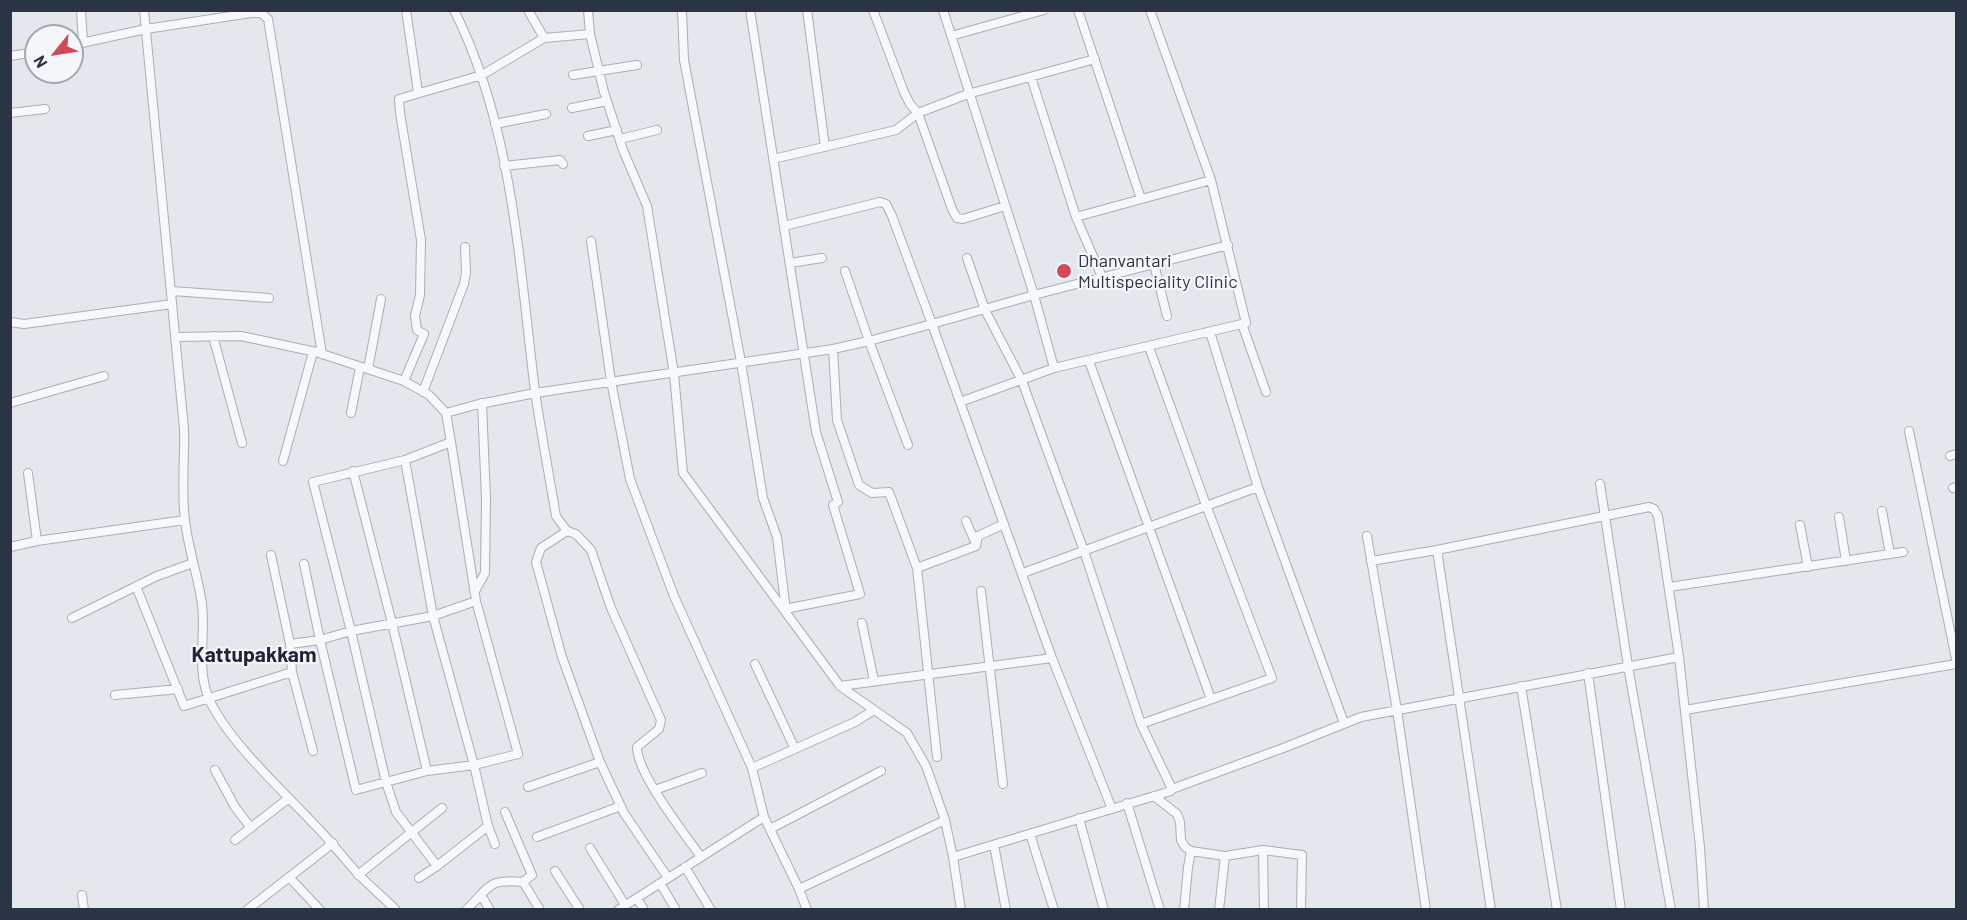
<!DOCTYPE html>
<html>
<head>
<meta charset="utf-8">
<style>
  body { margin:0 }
  #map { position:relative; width:1967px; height:920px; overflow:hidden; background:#e4e7ec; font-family:Barlow,sans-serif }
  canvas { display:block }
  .frame { position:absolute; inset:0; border:12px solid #2b3445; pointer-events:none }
  .north { position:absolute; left:24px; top:24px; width:60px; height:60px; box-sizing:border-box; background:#f4f6f9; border:2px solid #a4a8b1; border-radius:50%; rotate:240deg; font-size:16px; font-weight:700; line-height:24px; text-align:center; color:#2b3445 }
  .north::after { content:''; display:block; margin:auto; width:21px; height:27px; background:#d1495b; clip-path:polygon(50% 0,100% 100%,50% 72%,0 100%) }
</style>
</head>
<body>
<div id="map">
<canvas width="1967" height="920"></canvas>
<div class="frame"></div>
<div class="north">N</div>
</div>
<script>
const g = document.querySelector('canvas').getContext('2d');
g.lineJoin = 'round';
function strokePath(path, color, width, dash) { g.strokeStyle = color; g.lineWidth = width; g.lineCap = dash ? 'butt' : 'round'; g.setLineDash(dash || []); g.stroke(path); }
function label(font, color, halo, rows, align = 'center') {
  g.font = font + ' Barlow,sans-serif'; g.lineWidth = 4.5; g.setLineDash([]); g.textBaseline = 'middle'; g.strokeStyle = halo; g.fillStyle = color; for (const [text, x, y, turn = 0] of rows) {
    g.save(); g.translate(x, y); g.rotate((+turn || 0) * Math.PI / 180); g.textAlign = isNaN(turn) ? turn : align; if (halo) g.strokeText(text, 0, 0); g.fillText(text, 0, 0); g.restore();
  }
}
const minor = new Path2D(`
  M 81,10 L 83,43
  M 144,10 L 184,429 C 185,459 181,489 185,520 C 188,548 198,576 202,604 C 206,637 196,668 209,699 C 228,741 282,790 314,824 C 330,840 344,859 359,875 C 371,887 384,898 396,910
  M 406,10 L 418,92
  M 454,10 C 513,127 519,263 535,391 C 541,433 549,474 556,516 L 567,531 L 576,534 L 591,550 L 611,608 L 661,720 L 659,729 L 637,747 C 637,774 685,834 701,857
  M 528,10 L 544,38
  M 588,10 L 590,34 L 604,92 L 623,150 L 647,206 L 674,374 L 683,473 L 840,686 L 907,733 L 926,766 L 945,820 L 953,857 L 961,910
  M 682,10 L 684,60 L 741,362 L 763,498 L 777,537 L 786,611
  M 750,10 L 816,432 L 838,502 L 833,505 L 860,594 L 785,609
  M 807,10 L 825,147
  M 943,10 L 1034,295 L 1054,368
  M 1078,10 L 1141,199
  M 251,13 L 261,13 L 268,19 L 322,354
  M 951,36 L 1044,10
  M 72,45 L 146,29 L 251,13 L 251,10
  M 10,56 L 36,52
  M 573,75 L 637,65
  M 1031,77 L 1076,217 L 1102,277
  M 572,108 L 607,101
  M 10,113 L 45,109
  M 495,124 L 546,114
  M 588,136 L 617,130
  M 620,139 L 657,130
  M 773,159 L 896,130 L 918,113 L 910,104 L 904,92 L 873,10
  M 504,166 L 560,160 L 563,164
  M 1005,206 L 963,219 L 957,218 L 952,209 L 918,113 L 968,94 L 1095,59
  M 1076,217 L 1211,180
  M 784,226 L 880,202 L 886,204 L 892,216 L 932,324 L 1034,295 L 1228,245
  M 591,241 L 611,381 L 630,479 L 674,596 L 752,768 L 764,817 L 799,889 L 807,910
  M 967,258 L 985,310 L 1022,381 L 1084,551 L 1141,724 L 1172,789
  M 790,263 L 822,258
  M 1154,264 L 1167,316
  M 172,291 L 269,298
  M 10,322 L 24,324 L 172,304
  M 1242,324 L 1266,392
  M 213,336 L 242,443
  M 176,337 L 241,336 L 316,352 L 404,381 L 429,395 L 446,413 L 475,405 L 535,393 L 833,349 L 837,420 L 859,485 L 872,493 L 889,492 L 917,568 L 937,757
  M 833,349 L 869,341 L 845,271
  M 1089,361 L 1211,699
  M 368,369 L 381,299
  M 404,381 L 424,334 L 417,330 L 415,316 L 420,295 L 421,240 L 400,113 L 399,99 L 482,75 L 544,38 L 590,34
  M 423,392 L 464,284 L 466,272 L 465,247
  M 960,402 L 1054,368 L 1246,323 L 1211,180 L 1150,10
  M 10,403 L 104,376
  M 351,413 L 360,367
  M 446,413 L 451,442 L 405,460 L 433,616 L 474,765 L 488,826 L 495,844
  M 1909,431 L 1956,659
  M 908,445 L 869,341 L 932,324 L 1052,658 L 1112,809
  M 1950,456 L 1956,454
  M 405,460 L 313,482 L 351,631 L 386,782 L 396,812 L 437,866
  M 283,461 L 313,352
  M 353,471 L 392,623 L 427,771
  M 28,473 L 37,541
  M 1600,484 L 1628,666 L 1671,910
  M 1258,487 L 1344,723
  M 1953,488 L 1956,487
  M 1882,511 L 1890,554
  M 1839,517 L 1846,561
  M 966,521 L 976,544
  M 1800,525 L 1808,567
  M 567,531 L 541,548 L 536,562 L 562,657 L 600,762 L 624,813 L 668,878
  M 1367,536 L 1397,710 L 1426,910
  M 10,547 L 37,541 L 185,520
  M 1437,550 L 1491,910
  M 271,555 L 290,644 L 292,672 L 313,751
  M 1371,561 L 1437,550 L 1649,507 L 1654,509 L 1658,516 L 1679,657
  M 304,564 L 320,640 L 356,790 L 427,771 L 474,765 L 518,754 L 476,601 L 451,442
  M 917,568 L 976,546 L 978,536 L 1004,524
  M 1023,573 L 1258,487 L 1210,332
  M 136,586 L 184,706 L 292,672
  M 1669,587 L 1903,552
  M 475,591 L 485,573 L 486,499 L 482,403
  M 981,591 L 1003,784
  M 72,618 L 157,576 L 193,563
  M 862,623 L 874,681
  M 290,644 L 320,640 L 351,631 L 433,616 L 476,601
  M 755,664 L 795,749
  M 1588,673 L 1621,910
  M 840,686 L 1052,658
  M 1521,686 L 1557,910
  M 115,695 L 178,689
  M 1685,710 L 1956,664
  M 1141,724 L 1272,678 L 1206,505 L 1149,347
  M 752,768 L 855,722 L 874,710
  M 215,770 L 235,807 L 251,828
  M 528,787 L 600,762
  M 655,790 L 702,773
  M 1154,796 L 1177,814 L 1180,822 L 1181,840 L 1185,847 L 1191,851 L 1225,856 L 1263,850 L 1302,855 L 1301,910
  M 1127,803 L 1160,910
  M 505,812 L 532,875 L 523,882 L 540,910
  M 1079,818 L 1104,910
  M 770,829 L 881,771
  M 1030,834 L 1054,910
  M 537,837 L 621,806
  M 235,840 L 289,798
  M 994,845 L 1006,910
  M 590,848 L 625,905
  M 1263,850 L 1264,910
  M 953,857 L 1171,791 L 1172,789 L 1286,747 L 1361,717 L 1679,657 L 1700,847 L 1704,910
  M 685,867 L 711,910
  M 555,871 L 580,910
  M 358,875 L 442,808
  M 289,877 L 320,910
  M 419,878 L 437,866 L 488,826
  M 660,883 L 676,910
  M 799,889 L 945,820
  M 82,895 L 84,910
  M 481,895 L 490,910
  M 637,898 L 644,910
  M 247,910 L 333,843
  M 466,910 C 490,887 488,878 523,882
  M 618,910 L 764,817
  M 1184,910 L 1188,867 L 1191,851
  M 1219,910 L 1225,856`);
strokePath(minor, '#a9aeb7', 10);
strokePath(minor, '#f7f8fa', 8);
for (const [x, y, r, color] of [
  [1064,271,8,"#d1495b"]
]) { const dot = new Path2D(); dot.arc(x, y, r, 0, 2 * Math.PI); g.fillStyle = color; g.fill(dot); strokePath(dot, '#f4f6f9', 2); }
label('18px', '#2b3445', '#f4f6f9', [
  ["Dhanvantari",1078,261],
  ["Multispeciality Clinic",1078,282]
], 'left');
label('bold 21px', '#1d2536', '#f4f6f9', [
  ["Kattupakkam",254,655]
]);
</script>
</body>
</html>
